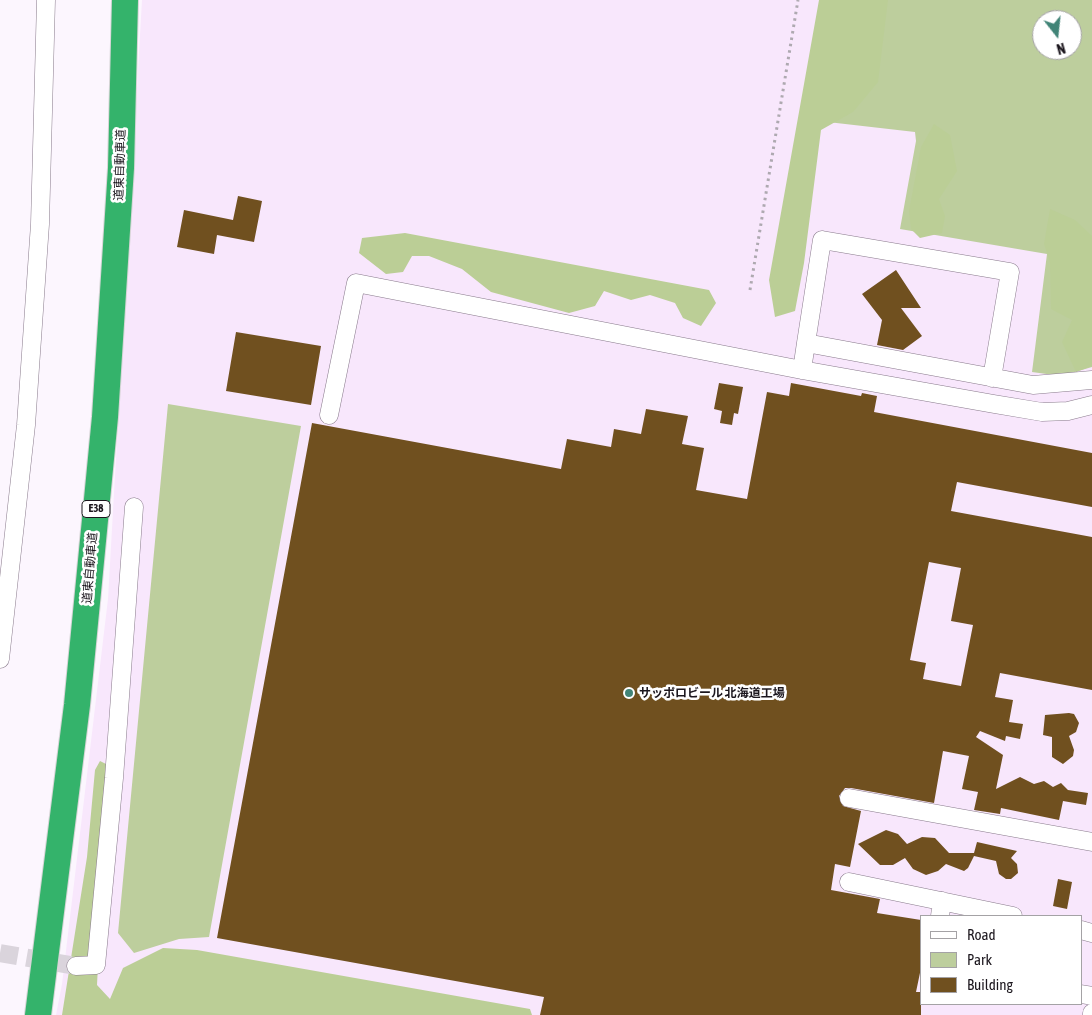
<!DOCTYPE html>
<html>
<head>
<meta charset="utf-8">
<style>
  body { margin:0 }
  #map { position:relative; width:1092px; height:1015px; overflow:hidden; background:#fcf6fe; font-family:"Asap Condensed",sans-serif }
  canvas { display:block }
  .legend { position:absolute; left:920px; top:915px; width:162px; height:90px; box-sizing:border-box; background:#fff; border:1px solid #a4a2a5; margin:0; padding:6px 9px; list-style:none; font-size:15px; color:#1b161d }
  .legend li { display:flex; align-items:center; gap:10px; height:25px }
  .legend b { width:25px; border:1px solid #a4a2a5 }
  .north { position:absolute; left:1032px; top:10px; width:50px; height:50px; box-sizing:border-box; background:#fff; border:1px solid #a4a2a5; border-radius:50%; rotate:164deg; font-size:14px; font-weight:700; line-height:20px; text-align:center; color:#1b161d }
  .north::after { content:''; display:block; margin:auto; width:18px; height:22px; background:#418477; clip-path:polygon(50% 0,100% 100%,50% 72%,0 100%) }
</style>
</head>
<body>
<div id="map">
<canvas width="1092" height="1015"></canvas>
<ul class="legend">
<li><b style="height:6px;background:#fff"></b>Road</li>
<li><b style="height:14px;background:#bdce9d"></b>Park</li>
<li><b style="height:14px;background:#70501f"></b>Building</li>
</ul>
<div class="north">N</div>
</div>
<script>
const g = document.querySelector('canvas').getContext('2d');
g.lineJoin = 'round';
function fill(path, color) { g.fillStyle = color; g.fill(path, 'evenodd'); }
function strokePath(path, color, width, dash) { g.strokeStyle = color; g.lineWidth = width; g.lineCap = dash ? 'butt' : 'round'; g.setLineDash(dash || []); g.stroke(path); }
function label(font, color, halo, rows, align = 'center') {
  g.font = font + ' "Asap Condensed","Noto Sans JP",sans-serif'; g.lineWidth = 5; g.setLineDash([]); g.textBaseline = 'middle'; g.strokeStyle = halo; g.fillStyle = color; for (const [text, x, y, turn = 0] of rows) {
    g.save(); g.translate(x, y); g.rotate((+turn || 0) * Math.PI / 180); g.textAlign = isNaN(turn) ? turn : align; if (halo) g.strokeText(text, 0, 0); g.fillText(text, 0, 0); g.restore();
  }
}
fill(new Path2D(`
  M 142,0 L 1092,0 L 1092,1015 L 56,1015 L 62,984 L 108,599 ZM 1042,20 L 1072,20 L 1072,50 L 1042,50 ZM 921,916 L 1081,916 L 1081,1004 L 921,1004 Z`), '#f8e7fc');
fill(new Path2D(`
  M 880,0 L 1092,0 L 1092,367 L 1061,376 L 1032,372 L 1047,254 L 900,229 L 916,141 L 915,132 L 819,121 ZM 1042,20 L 1072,20 L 1072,50 L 1042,50 Z
  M 168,404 L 301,426 L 209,937 L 179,939 L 134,953 L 118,933 Z`), '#bdce9d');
fill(new Path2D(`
  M 819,0 L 888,0 L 878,82 L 853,112 L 821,130 L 804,263 L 795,311 L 775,317 L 769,280 Z
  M 934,124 L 950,135 L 957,171 L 939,199 L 945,216 L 942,233 L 920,238 L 911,229 L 909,211 L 921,147 Z
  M 1050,209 L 1075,220 L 1092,236 L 1092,366 L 1076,372 L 1062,342 L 1072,320 L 1051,309 L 1050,262 L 1044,244 Z
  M 405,233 L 709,290 L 716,303 L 701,326 L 683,318 L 675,303 L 650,295 L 631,300 L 604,291 L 595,306 L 569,313 L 491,292 L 462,269 L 429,256 L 412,256 L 403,272 L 386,274 L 359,253 L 362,238 Z
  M 100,761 L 108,765 L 97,985 L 110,999 L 123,968 L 163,948 L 197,950 L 530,1009 L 532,1015 L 62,1015 L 87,857 L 95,770 Z`), '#bbce96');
fill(new Path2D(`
  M 238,196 L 262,201 L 254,242 L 217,235 L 214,254 L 177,247 L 184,210 L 233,220 Z
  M 896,270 L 921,308 L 901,308 L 922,336 L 903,350 L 877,345 L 882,320 L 862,294 Z
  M 236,332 L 321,346 L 311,405 L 226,391 Z
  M 719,383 L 743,387 L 738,414 L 734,413 L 732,425 L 720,423 L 722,411 L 714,409 Z
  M 791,383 L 861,396 L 862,393 L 877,396 L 874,412 L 1092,453 L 1092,507 L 957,482 L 951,511 L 1092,537 L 1092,690 L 1000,673 L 995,697 L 1013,700 L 1009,722 L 1023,724 L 1020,739 L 1006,736 L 1005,741 L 980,731 L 976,737 L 1003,755 L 996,789 L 1020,777 L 1034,784 L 1044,781 L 1053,787 L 1061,783 L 1068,790 L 1088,793 L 1086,805 L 1063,801 L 1059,820 L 1001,808 L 1000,814 L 974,810 L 978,792 L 962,789 L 969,756 L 943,751 L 934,803 L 851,788 L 845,788 L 839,796 L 843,806 L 861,811 L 850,867 L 835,864 L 831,890 L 880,899 L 877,913 L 921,920 L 921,968 L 916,992 L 921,992 L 921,1015 L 540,1015 L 544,997 L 217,938 L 312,423 L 561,469 L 567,439 L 611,447 L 614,429 L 641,434 L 646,409 L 688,416 L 682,444 L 704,448 L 696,490 L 747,499 L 767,392 L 789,396 ZM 929,562 L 961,568 L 951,621 L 973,625 L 961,686 L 923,679 L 926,663 L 910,660 Z
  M 1069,713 L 1074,714 L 1079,723 L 1076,732 L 1069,736 L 1074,750 L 1073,756 L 1063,764 L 1052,757 L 1052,737 L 1043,735 L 1045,715 Z
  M 886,830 L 898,834 L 907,844 L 922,837 L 935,838 L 949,853 L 974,853 L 977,842 L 1017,851 L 1011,858 L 1017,864 L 1018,873 L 1011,879 L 1006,879 L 999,874 L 996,861 L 974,856 L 968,868 L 964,871 L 946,864 L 938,871 L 926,875 L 913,869 L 905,858 L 893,865 L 880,865 L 858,844 Z
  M 1058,879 L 1072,882 L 1067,909 L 1053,906 Z`), '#70501f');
strokePath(new Path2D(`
  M 0,953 L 76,966`), '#dad4dc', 18, [18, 9]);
const minor = new Path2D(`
  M 806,343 L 822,240 L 1010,272 L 992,378
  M 802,370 L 806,343 L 1033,385 L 1092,380
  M 329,415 L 356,283 L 802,370 L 994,404 L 1042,412 L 1068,411 L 1092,405
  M 0,659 L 26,425 L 40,224 L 46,0
  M 849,798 L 1092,842
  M 849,882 L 1013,916
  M 940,916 L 942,901
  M 1081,930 L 1092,933
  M 76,966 L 96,965 L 114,778 L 134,507
  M 1081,994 L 1092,996
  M 1092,1015 L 1092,1013`);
const highway = new Path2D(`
  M 38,1015 L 77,705 L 105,417 L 121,168 L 125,0`);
strokePath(minor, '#897b8c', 19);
strokePath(highway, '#d6d5d6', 28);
strokePath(new Path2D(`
  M 750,290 L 798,0`), '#aea9b0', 3, [2.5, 4]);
strokePath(minor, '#fff', 18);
strokePath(highway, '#34b36b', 26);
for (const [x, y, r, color] of [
  [629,693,5,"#418477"]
]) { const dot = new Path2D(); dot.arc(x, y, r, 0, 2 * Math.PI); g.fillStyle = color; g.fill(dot); strokePath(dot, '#fff', 2); }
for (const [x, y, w] of [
  [96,509,28]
]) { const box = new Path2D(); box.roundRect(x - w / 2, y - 8.5, w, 17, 4); g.fillStyle = '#fff'; g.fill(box); strokePath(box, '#1b161d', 1); }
label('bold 11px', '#1b161d', null, [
  ["E38",96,509]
]);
label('12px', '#1b161d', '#fff', [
  ["道東自動車道",120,165,-88],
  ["道東自動車道",90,568,-85]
]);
label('bold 12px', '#1b161d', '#fff', [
  ["サッポロビール 北海道工場",639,693]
], 'left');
</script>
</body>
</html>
